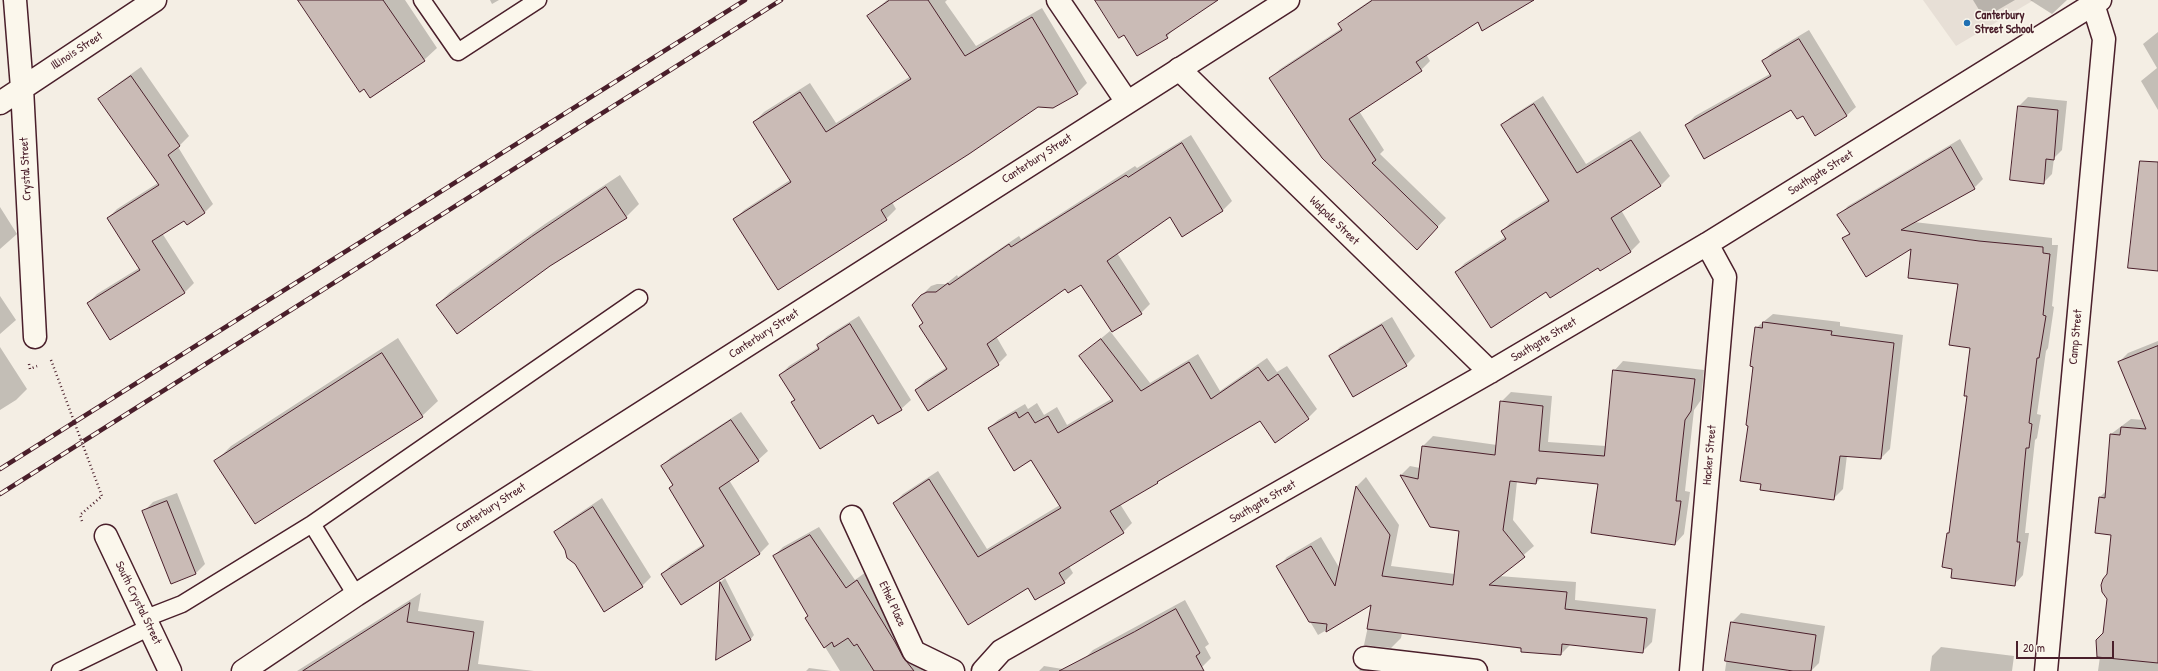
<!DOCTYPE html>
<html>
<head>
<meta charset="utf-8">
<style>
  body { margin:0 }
  #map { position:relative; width:2158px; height:671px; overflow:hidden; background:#f4eee4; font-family:"Patrick Hand",sans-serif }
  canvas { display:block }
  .scale { position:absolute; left:2016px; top:641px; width:98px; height:18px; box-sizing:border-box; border:2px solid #4a1f2b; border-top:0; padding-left:5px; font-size:12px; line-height:14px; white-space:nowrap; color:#4a1f2b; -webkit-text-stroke:3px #fbf7ec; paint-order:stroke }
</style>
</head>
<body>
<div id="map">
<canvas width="2158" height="671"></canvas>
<div class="scale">20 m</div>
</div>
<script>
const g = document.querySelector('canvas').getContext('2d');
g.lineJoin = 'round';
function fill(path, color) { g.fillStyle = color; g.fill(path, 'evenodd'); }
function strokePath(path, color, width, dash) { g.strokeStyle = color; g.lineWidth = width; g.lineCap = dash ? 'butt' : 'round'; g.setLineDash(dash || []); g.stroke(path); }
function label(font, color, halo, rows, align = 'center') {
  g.font = font + ' "Patrick Hand",sans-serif'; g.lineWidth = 3; g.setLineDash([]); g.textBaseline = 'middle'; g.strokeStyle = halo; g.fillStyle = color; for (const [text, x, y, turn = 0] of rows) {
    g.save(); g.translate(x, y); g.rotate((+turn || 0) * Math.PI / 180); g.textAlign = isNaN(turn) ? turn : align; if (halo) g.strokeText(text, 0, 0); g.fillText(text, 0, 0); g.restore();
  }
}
fill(new Path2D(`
  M 1923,0 L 2034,0 L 1956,46 Z`), '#e7dfd6');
fill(new Path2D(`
  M 308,0 L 405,0 L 437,48 L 424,60 Z
  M 490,0 L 499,0 L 492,4 Z
  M 887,0 L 947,0 L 945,2 L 976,46 L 1042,8 L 1087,83 L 1077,93 L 1037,106 L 892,202 L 896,209 L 886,219 L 778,288 L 734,220 L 744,210 L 790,180 L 754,122 L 764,112 L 810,83 L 836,123 L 911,76 L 868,16 Z
  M 1097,0 L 1216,0 L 1175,27 L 1167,37 L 1124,34 Z
  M 1371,0 L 1520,0 L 1478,21 L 1426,54 L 1430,61 L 1421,70 L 1359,111 L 1384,150 L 1380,154 L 1446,218 L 1426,239 L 1271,78 L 1280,69 L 1342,28 L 1340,24 L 1349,15 Z
  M 1973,0 L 2015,0 L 1984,18 Z
  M 2030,0 L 2067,0 L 2052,14 Z
  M 1809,30 L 1856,107 L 1846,116 L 1803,114 L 1792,108 L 1686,125 L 1695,116 L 1770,74 L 1763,62 L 1772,52 Z
  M 2158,32 L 2158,110 L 2141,81 L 2157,68 L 2143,44 Z
  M 141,67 L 189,136 L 178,147 L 213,204 L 204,213 L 184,220 L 162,233 L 194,283 L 185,292 L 88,303 L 97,294 L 139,268 L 108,218 L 117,209 L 158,183 L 100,99 L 109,90 Z
  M 1543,96 L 1586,164 L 1640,131 L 1670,176 L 1661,185 L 1621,210 L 1640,242 L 1631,251 L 1600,269 L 1599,267 L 1546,290 L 1456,272 L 1465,263 L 1505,237 L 1502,231 L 1511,222 L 1548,199 L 1502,125 L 1512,116 Z
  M 2028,97 L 2067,101 L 2062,150 L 2054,158 L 2052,174 L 2043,183 L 2019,106 Z
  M 1191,135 L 1232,201 L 1223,210 L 1182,235 L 1170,216 L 1117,253 L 1150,304 L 1141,313 L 1082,283 L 1065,287 L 996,336 L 1007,355 L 998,364 L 916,390 L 925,381 L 947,367 L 924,322 L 921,296 L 931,286 L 937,284 L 946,284 L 957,275 L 958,277 L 1019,236 L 1021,239 L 1135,166 L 1137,168 Z
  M 1960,139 L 1983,179 L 1974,188 L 1914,222 L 2052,238 L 2052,245 L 2058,245 L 2052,306 L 2054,307 L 2048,348 L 2046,351 L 2037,414 L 2041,415 L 2037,438 L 2035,440 L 2025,533 L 2029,533 L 2023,575 L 2014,585 L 1948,534 L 1950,531 L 1968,395 L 1971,347 L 1959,283 L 1913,247 L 1844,239 L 1850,232 L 1839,215 L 1848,206 Z
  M 620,175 L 639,204 L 626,217 L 437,305 L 450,292 L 545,224 Z
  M 0,207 L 17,234 L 0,249 Z
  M 0,296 L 16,320 L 0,334 Z
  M 1773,314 L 1840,322 L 1840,326 L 1903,335 L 1890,449 L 1881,458 L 1847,455 L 1843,489 L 1834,498 L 1762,483 L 1749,425 L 1756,328 Z
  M 859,316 L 911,400 L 901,409 L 873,414 L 792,402 L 795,399 L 780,375 L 789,366 L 819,347 L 818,345 L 827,336 Z
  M 1392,317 L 1415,356 L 1406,365 L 1331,356 L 1340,347 Z
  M 1110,331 L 1150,383 L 1198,354 L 1220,391 L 1267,358 L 1277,372 L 1287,366 L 1317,409 L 1308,418 L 1275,442 L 1260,420 L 1163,477 L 1157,483 L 1120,504 L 1132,523 L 1123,532 L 1069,566 L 1073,573 L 1064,582 L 1028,587 L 968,623 L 894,503 L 903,494 L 938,471 L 987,549 L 1060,505 L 1032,459 L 989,428 L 998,420 L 1025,404 L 1028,409 L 1037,403 L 1044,415 L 1057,407 L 1067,425 L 1113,398 L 1080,356 Z
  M 398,338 L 438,401 L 422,416 L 216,461 L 231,446 Z
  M 2158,341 L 2158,393 L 2119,362 L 2128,353 Z
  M 0,347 L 27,389 L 16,400 L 0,410 Z
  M 1623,361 L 1704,370 L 1701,400 L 1694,410 L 1685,491 L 1690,492 L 1684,534 L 1675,544 L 1599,483 L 1541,478 L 1536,483 L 1517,481 L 1513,520 L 1534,546 L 1499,576 L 1576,582 L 1575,600 L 1656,609 L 1652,642 L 1642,652 L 1571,644 L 1561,654 L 1402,633 L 1401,638 L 1391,648 L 1364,645 L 1373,603 L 1318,635 L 1278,567 L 1287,557 L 1321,537 L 1340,569 L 1357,486 L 1366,477 L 1399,525 L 1391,566 L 1455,574 L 1461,530 L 1401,475 L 1410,466 L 1420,468 L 1423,446 L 1433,436 L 1497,445 L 1501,402 L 1511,392 L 1552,396 L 1548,442 L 1606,446 L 1614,371 Z
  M 741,412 L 768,451 L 758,460 L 729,480 L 769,544 L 760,553 L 682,604 L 662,574 L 671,565 L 704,544 L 662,466 L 671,457 Z
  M 2131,419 L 2158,421 L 2158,671 L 2098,671 L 2108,599 L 2112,534 L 2100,497 L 2106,491 L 2111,434 Z
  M 177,493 L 205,564 L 196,573 L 143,512 L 153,502 Z
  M 602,498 L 651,577 L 642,586 L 566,549 L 555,532 L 565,523 Z
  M 819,527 L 855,580 L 866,572 L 928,671 L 840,671 L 807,618 L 809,616 L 774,556 L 783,547 Z
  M 725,578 L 754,635 L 750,640 L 717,658 L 721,582 Z
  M 421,593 L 418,611 L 484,621 L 478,664 L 534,671 L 297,671 Z
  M 1185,600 L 1209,644 L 1205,647 L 1211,658 L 1202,667 L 1195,671 L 1090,671 L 1084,659 L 1093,650 Z
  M 1741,613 L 1825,626 L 1819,663 L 1811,671 L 1787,669 L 1787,671 L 1725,671 L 1732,622 Z
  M 1941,647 L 2014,656 L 2012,671 L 1930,671 L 1932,656 Z
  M 1368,660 L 1394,671 L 1359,671 Z
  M 1044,666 L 1075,671 L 1039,671 Z
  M 809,668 L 832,671 L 806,671 Z`), '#0003');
const building = new Path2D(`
  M 298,0 L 383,0 L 425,61 L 370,98 L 364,89 L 360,92 Z
  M 890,0 L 928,0 L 965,56 L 1032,17 L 1078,94 L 1053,108 L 1038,107 L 969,154 L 881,210 L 887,220 L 778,290 L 733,219 L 791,182 L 753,122 L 800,92 L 826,132 L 911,79 L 867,16 Z
  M 1095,0 L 1218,0 L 1166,35 L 1168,38 L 1137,56 L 1124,35 L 1119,38 Z
  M 1373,0 L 1534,0 L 1482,31 L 1478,22 L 1416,62 L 1422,71 L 1349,119 L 1376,160 L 1372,163 L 1438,227 L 1417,250 L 1322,158 L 1269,78 L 1342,30 L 1338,24 Z
  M 1799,39 L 1847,116 L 1815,136 L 1803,116 L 1797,119 L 1791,110 L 1704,159 L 1685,125 L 1771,76 L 1762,61 Z
  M 131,76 L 180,146 L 168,155 L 205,213 L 187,225 L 184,221 L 152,241 L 185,293 L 110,340 L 87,303 L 140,270 L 107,218 L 159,185 L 98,99 Z
  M 1534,104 L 1577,173 L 1631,140 L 1661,186 L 1611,218 L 1631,252 L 1600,271 L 1598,268 L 1550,298 L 1546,292 L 1491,328 L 1455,272 L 1506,239 L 1501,231 L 1549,201 L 1501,125 Z
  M 2018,106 L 2058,110 L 2054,160 L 2046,159 L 2044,184 L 2010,180 Z
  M 1182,143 L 1223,211 L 1182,237 L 1170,217 L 1107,261 L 1142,314 L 1112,332 L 1081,285 L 1068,293 L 1065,289 L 987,344 L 999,365 L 928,411 L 915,390 L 947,369 L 919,326 L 923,323 L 912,305 L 921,295 L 927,292 L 936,292 L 948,283 L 949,285 L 1009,244 L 1011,247 L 1126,175 L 1128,177 Z
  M 1951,147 L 1975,189 L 1901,230 L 1979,241 L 2043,247 L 2043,253 L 2050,254 L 2043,315 L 2046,316 L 2039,358 L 2037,358 L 2029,423 L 2032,424 L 2029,448 L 2026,448 L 2017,542 L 2020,542 L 2015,586 L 1951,578 L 1952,569 L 1942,567 L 1947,533 L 1949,533 L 1967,396 L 1964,396 L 1970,348 L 1949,345 L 1958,284 L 1908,278 L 1911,249 L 1866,277 L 1842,238 L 1850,234 L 1837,215 Z
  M 2140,161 L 2158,162 L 2158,271 L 2128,268 Z
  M 606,187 L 627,218 L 550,266 L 457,334 L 436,305 L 531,237 Z
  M 1763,322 L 1832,331 L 1831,335 L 1894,343 L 1881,459 L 1840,456 L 1834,500 L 1760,490 L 1761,484 L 1740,481 L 1748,426 L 1746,425 L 1753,367 L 1750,366 L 1755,327 L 1762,328 Z
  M 850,324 L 902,410 L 878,424 L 873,415 L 820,449 L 791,402 L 795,400 L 779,375 L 819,349 L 817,345 Z
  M 1382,325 L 1407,366 L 1353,397 L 1329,356 Z
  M 1101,339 L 1141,391 L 1189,362 L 1211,399 L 1258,367 L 1268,381 L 1278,374 L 1309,419 L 1275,443 L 1260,421 L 1157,482 L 1158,483 L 1110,511 L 1124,533 L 1059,573 L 1065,583 L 1035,600 L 1028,588 L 968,625 L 893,503 L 929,479 L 978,557 L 1061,508 L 1031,460 L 1014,471 L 988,428 L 1016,412 L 1019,418 L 1028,412 L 1035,423 L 1048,416 L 1058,433 L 1113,401 L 1079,356 Z
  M 2158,346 L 2158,663 L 2097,657 L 2096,640 L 2103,633 L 2107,599 L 2102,592 L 2101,585 L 2103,579 L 2107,574 L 2111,535 L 2095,533 L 2099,497 L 2105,498 L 2110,434 L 2120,435 L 2121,427 L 2146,429 L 2118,362 Z
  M 382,353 L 423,417 L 255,524 L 214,461 Z
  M 1613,370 L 1695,379 L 1691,411 L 1685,420 L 1676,501 L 1681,501 L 1675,545 L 1591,533 L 1598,484 L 1537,478 L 1536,484 L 1510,481 L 1503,530 L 1525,557 L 1489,585 L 1567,592 L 1565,609 L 1647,618 L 1643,653 L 1562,644 L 1561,655 L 1521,652 L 1521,648 L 1367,629 L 1371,605 L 1326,632 L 1327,624 L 1309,622 L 1276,566 L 1311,546 L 1335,586 L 1356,486 L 1390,535 L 1382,576 L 1453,585 L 1459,531 L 1430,527 L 1400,475 L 1418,479 L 1422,446 L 1495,455 L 1500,401 L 1543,406 L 1539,451 L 1604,456 Z
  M 731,420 L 759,461 L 719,488 L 760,554 L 681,605 L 661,574 L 704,546 L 669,488 L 673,485 L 661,466 Z
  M 167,501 L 196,574 L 171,584 L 142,511 Z
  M 593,507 L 643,587 L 604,612 L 575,564 L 567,558 L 565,550 L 554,532 Z
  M 810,535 L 846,588 L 857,580 L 895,642 L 903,657 L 914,671 L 874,671 L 857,644 L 854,646 L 848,638 L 834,647 L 832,642 L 824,648 L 805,618 L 808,616 L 773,556 Z
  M 720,582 L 751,640 L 716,660 Z
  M 410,603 L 407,622 L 474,632 L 468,671 L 303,671 Z
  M 1176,609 L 1200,653 L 1196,656 L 1204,671 L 1059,671 L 1134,632 Z
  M 1731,622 L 1816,635 L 1811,671 L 1793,671 L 1725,661 Z`);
fill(building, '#cabbb6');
strokePath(building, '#4a1f2b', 1);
const service = new Path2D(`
  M 422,0 L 458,52 L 538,0
  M 312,524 L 356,595
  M 146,618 L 182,604 L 312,524 L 639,298
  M 60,671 L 150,627`);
const minor = new Path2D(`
  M 15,0 L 22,88 L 35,337
  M 1058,0 L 1127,102
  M 1179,69 L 1490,372
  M 0,103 L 155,0
  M 852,517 L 914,652 L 953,671
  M 106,536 L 170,671
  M 1365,658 L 1476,671
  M 983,671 L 1001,651 L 1490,372 L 1707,244 L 2100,0
  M 1691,671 L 1725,277 L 1707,244
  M 2046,671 L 2104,39 L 2093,4`);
const tertiary = new Path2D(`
  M 243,671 L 356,595 L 1288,0`);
strokePath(service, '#4a1f2b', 19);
strokePath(minor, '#4a1f2b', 25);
strokePath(tertiary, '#4a1f2b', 25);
strokePath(new Path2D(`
  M 29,364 L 30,369 L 37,366
  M 82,521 L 80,515 L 102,496`), '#4a1f2b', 2.5, [1, 3]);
strokePath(service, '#fbf7ec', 16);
strokePath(minor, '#fbf7ec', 22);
strokePath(tertiary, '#fbf7ec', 22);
const rail = new Path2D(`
  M 0,469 L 745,0
  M 0,494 L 781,0`);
strokePath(rail, '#4a1f2b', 4.5);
strokePath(rail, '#fbf7ec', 3, [9]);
strokePath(new Path2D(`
  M 51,360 L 102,496`), '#4a1f2b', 2.5, [1, 3]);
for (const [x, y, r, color] of [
  [1967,23,4,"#1f6fb2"]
]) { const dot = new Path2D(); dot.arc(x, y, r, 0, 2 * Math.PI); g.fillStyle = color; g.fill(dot); strokePath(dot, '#fbf7ec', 1.5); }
label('bold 12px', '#4a1f2b', '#fbf7ec', [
  ["Canterbury",1975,16],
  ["Street School",1975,30]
], 'left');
label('12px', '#4a1f2b', '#fbf7ec', [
  ["Illinois Street",77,51,-33],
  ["Canterbury Street",1037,159,-33],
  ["Crystal Street",26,169,-93],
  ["Southgate Street",1821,173,-32],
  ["Walpole Street",1334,221,44],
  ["Canterbury Street",764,334,-33],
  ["Camp Street",2076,337,-85],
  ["Southgate Street",1544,340,-31],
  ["Hacker Street",1710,455,-85],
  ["Southgate Street",1263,502,-30],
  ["Canterbury Street",491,508,-33],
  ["South Crystal Street",138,603,64],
  ["Ethel Place",892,604,65]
]);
</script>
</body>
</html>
